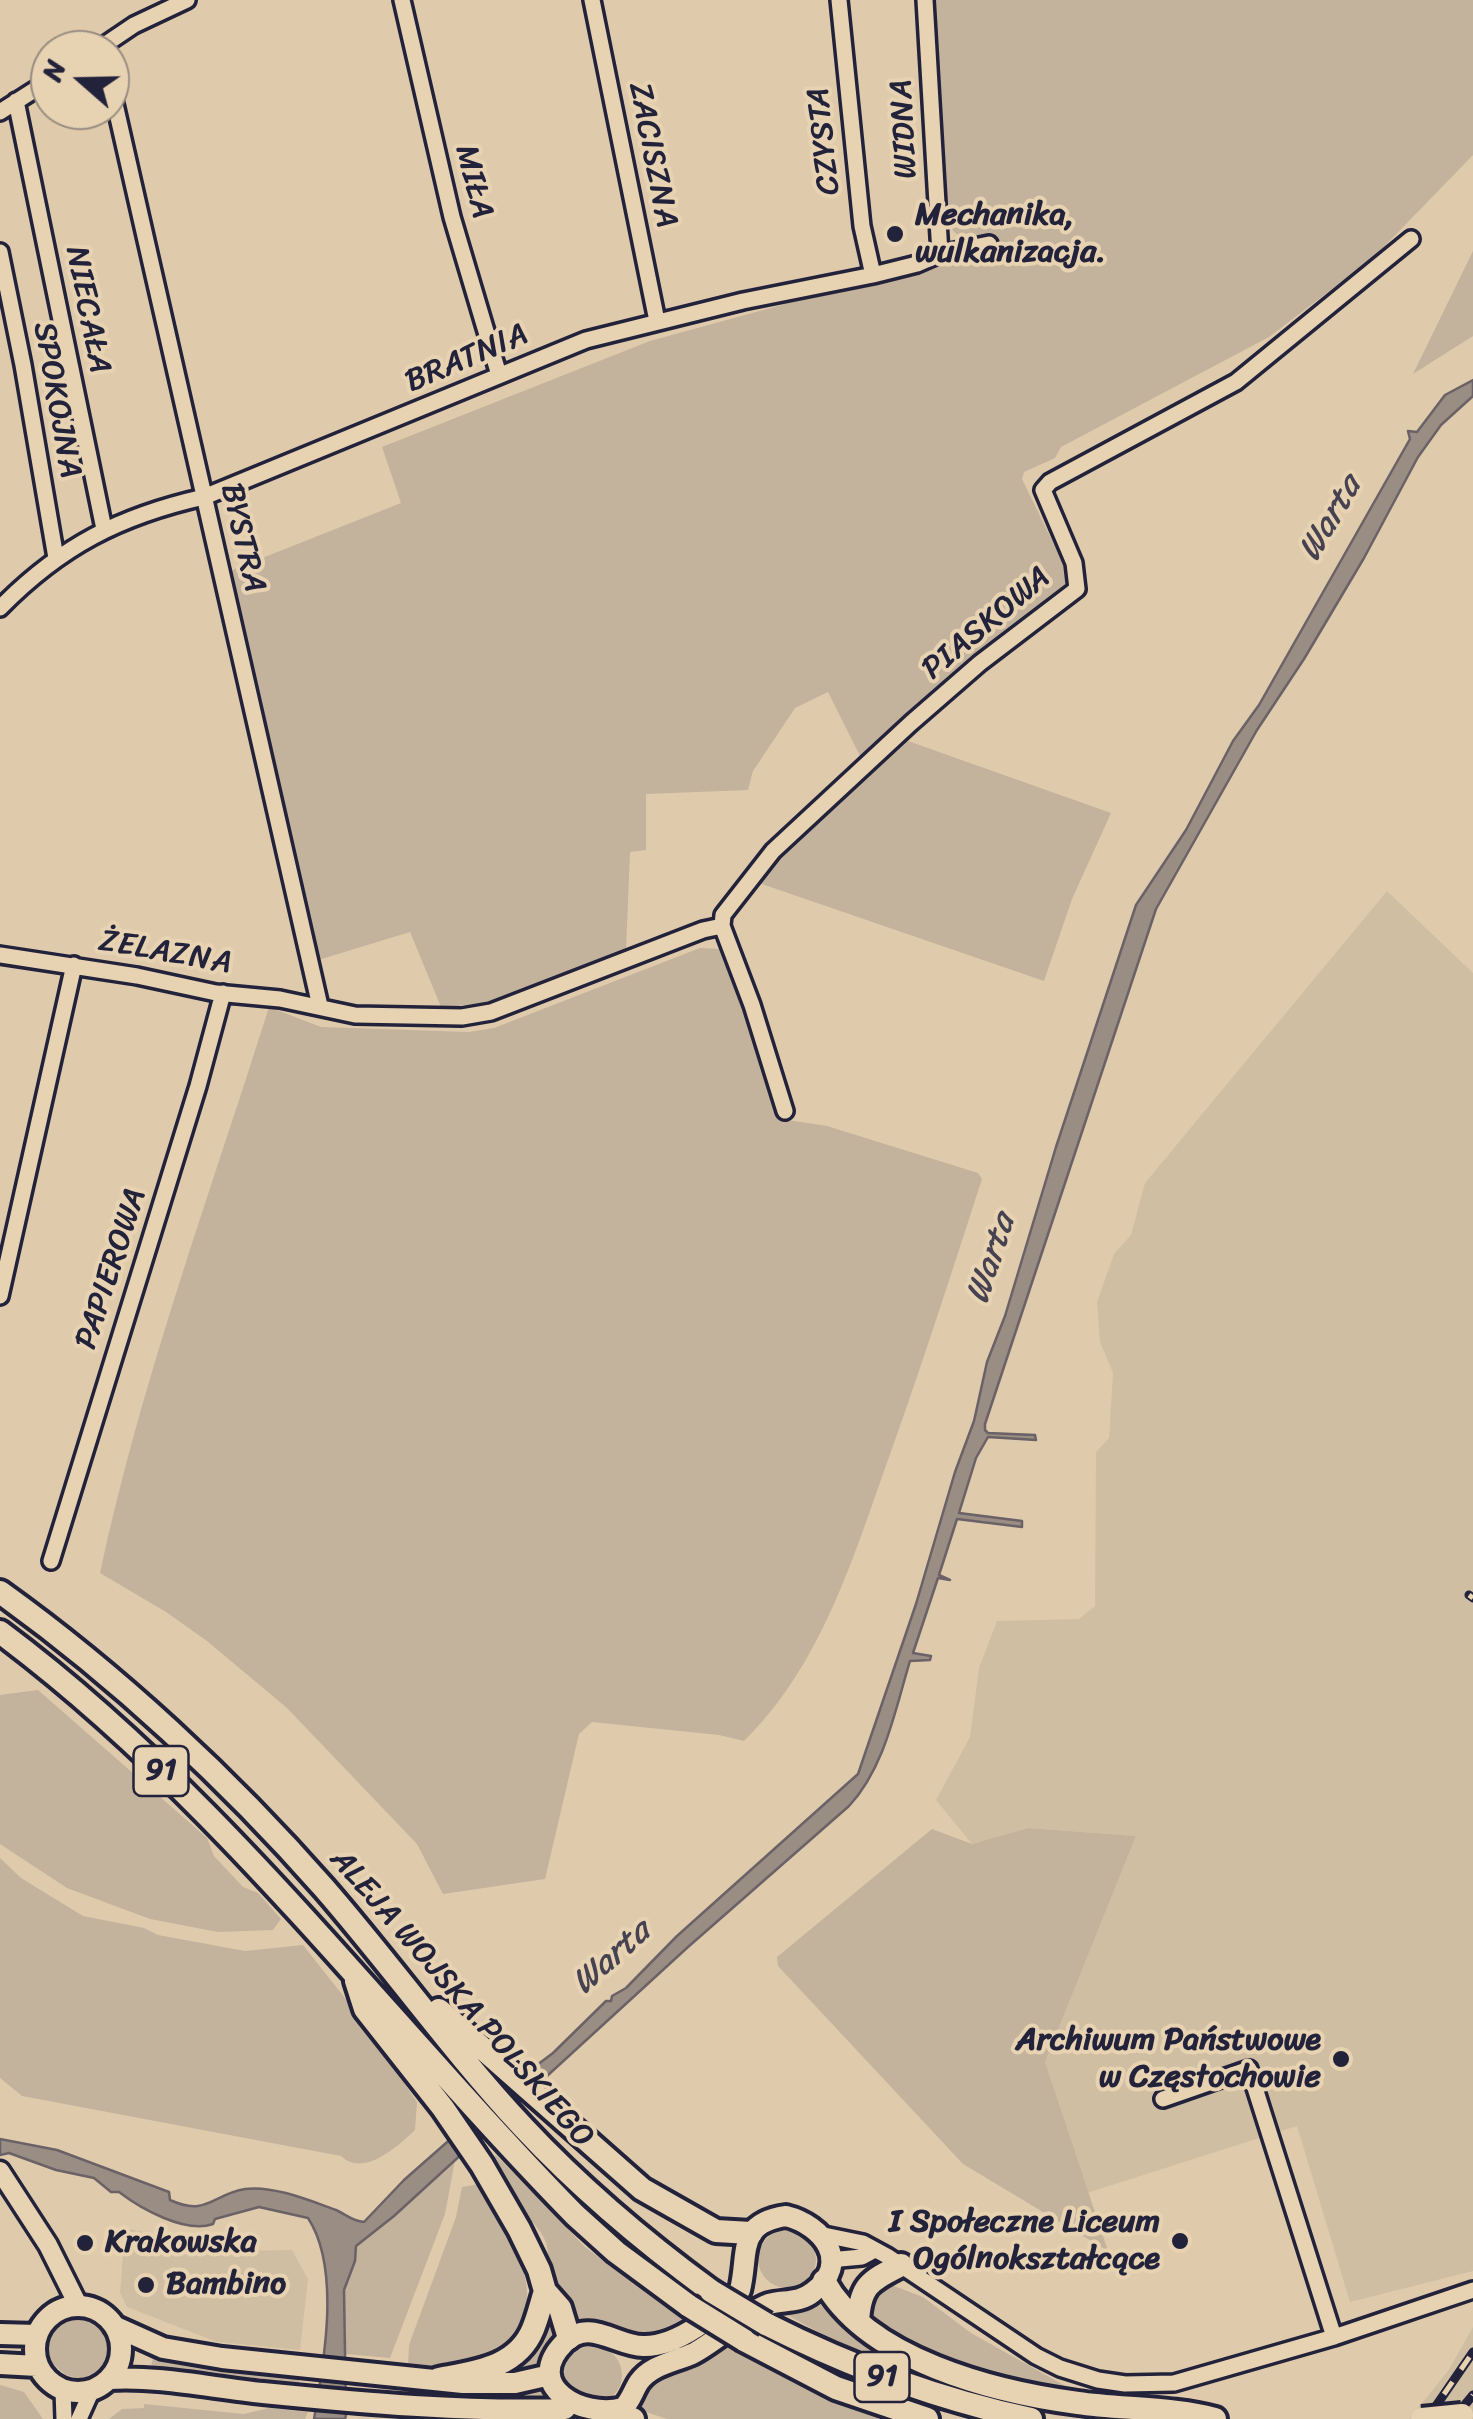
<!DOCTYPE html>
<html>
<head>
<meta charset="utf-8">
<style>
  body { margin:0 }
  #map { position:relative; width:1473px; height:2419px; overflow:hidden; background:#dfcbac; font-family:Sriracha,sans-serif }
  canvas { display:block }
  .north { position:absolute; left:30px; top:30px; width:100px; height:100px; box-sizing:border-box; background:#e7d2b1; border:2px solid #988c82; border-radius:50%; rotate:290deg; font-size:28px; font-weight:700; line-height:40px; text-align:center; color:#22223b }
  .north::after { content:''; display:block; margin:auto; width:35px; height:45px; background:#22223b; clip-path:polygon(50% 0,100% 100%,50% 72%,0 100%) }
</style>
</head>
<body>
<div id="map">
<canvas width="1473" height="2419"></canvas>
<div class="north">N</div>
</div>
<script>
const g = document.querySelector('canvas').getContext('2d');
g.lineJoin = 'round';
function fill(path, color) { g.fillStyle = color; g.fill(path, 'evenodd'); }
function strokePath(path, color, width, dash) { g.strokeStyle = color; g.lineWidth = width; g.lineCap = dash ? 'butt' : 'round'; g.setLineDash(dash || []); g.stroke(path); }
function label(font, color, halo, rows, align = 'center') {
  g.font = font + ' Sriracha,sans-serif'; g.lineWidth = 8; g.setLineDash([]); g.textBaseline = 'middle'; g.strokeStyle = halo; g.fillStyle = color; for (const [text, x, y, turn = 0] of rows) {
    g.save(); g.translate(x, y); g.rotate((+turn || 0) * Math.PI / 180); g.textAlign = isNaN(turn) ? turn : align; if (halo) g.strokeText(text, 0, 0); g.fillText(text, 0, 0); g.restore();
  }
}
fill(new Path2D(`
  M 1387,891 L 1473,973 L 1473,2271 L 1350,2302 L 1297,2126 L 1087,2193 L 1045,2062 L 1136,1836 L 1028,1828 L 972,1844 L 936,1800 L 970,1737 L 979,1668 L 997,1621 L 1079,1619 L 1095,1606 L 1096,1452 L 1109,1438 L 1113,1373 L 1100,1342 L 1097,1302 L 1114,1254 L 1131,1235 L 1145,1183 Z
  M 125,2228 L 233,2251 L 292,2250 L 308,2279 L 300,2350 L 217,2342 L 127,2307 L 120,2293 Z
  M 1473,2327 L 1473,2419 L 1409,2419 L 1448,2371 Z`), '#d0bea3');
fill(new Path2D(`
  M 933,0 L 1473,0 L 1473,155 L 1374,257 L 1269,337 L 1061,447 L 1055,458 L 1024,472 L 1022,479 L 1063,563 L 1070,583 L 861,758 L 828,692 L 795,708 L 753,771 L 748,790 L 646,794 L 646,850 L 630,852 L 626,949 L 492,1003 L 441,1007 L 410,932 L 315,961 L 232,570 L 401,503 L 382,447 L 650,341 L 964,255 L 980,242 L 961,239 L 948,225 Z
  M 1473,251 L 1473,336 L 1413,374 Z
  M 908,741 L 1111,813 L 1072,899 L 1044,981 L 756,882 L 793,844 Z
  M 700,948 L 720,949 L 726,958 L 781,1119 L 827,1126 L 978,1173 L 982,1179 C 950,1278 918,1377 883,1474 C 850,1568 817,1670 744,1741 L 719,1735 L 592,1722 L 579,1734 L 545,1879 L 443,1894 L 417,1844 L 287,1708 L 207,1641 L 166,1612 L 100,1573 C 141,1381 210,1194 269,1007 L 321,1027 L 469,1032 L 494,1028 Z
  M 38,1690 L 207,1838 L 214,1856 L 243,1887 L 258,1893 L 281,1919 L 273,1930 L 218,1932 L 150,1919 L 67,1888 L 0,1844 L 0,1695 Z
  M 1028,1828 L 1136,1836 L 1045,2062 L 1108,2251 L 963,2164 L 778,1966 L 777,1957 L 932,1829 L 972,1844 Z
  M 0,1858 L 21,1878 L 83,1916 L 144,1928 L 158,1935 L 245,1951 L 303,1945 L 352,2007 L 417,2102 L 415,2130 C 398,2146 364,2178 341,2156 L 22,2096 L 0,2078 Z
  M 496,2155 L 585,2247 L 687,2323 L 652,2338 L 576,2327 L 547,2262 C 552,2238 534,2224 520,2209 C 508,2196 501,2175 492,2160 Z
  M 455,2160 L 445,2214 L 390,2358 L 346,2354 L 344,2290 L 355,2261 L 356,2246 L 394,2216 Z
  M 479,2184 C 496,2214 521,2248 526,2283 C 538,2359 466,2372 408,2366 L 409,2345 L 456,2217 L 462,2187 Z
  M758 2259a29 29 0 1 1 58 0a29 29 0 1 1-58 0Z
  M 894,2286 L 923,2297 L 971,2333 L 1076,2392 C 1023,2386 893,2361 867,2311 L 877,2288 Z
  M 546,2297 C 559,2332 561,2348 530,2373 L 493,2379 Z
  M 817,2302 L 872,2345 L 924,2373 C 874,2359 829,2339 784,2313 L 796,2312 Z
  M 84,2316 C 106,2327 117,2343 107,2368 L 87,2380 L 66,2375 L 42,2355 C 43,2330 59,2317 84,2316 Z
  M 725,2345 L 798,2385 L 885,2419 L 667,2419 L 634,2408 L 648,2383 Z
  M564 2375a29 29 0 1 1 58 0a29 29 0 1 1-58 0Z
  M 153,2358 L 299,2375 L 299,2386 L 150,2371 Z
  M 543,2384 L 547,2391 L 544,2396 L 501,2401 L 401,2397 L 403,2385 Z
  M 0,2385 L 24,2392 L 43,2419 L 0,2419 Z
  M 144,2404 L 244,2414 L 269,2408 L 308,2412 L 305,2419 L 109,2419 L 122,2409 L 144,2408 Z`), '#c3b29c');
const water = new Path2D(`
  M 1473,380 L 1473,396 L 1441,425 L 1418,457 L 1364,558 L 1304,659 L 1257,730 L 1156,909 L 985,1424 L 985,1430 L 988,1433 L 1035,1435 L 1036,1440 L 988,1437 L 976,1458 L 959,1513 L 1022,1521 L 1022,1527 L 957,1519 L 939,1575 L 950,1580 L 938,1578 L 913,1653 L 931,1656 L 930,1660 L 910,1661 C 895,1710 885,1767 849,1806 L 688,1947 L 394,2216 L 356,2246 L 355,2261 L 344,2290 L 346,2415 L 345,2419 L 314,2419 C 324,2363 341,2268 308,2218 L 259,2207 L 215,2219 L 213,2224 C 185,2234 140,2208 119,2192 L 111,2192 L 94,2178 L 56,2170 L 9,2153 L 0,2155 L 0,2139 L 57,2150 L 169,2192 L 170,2200 C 207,2217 213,2194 245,2189 C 273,2185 311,2201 336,2210 C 347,2215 352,2221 364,2222 L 404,2180 L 521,2077 L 553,2053 L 606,2001 L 611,2001 L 612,1996 L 626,1988 L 677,1936 L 858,1774 L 916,1604 L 955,1472 L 974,1421 L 987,1362 L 1005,1316 L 1056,1147 L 1136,905 L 1186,830 L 1233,741 L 1259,705 L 1410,439 L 1408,431 L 1417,432 L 1445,395 Z`);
fill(water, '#9a8d83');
strokePath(water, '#6a6266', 2.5);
const minor = new Path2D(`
  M 402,0 L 452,217 L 499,375
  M 592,0 L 657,321
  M 839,0 L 862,226 L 873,275
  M 925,0 L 940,254
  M 97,50 L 134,25 L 187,0
  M 110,82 L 320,1006
  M 16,101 L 104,529
  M 0,112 L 50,80
  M 0,252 L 23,365 L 56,558
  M 0,608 C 61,546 120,516 204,497 L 586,340 L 743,301 L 873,275 L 917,264 L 940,254 L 989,244
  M 0,955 L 137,976 L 216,993 L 280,999 L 355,1015 L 462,1017 L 491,1012 L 703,930 L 722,926
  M 785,1111 L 752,1005 L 722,926 L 723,915 L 773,851 L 911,723 L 980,663 L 1077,589 L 1074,563 L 1043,490 L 1050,482 L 1236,382 L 1411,239
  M 0,1296 L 74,965
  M 51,1561 L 198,1086 L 223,993
  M 1163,2099 L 1249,2069 L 1334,2337
  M 824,2235 L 863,2243 L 887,2256 L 1036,2356 L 1060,2368 L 1098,2380 L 1125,2384 L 1174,2383 L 1334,2337 L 1473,2290
  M 829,2260 L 862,2257 L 873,2251
  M 63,2390 L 64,2419
  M 79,2419 L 92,2390`);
const tertiary = new Path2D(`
  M 0,2171 L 48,2245 L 78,2305`);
const secondary = new Path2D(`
  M 786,2216 C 823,2225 852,2263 813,2292 C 800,2303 784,2300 769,2304 C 747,2312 716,2342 692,2354 C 674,2362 651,2365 639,2382 C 633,2391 631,2401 623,2408 C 582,2419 522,2386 564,2343 C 589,2317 616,2346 643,2346 C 678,2347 717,2314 740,2290 C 749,2254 736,2223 786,2216 Z
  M35 2349a43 43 0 1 1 86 0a43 43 0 1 1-86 0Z
  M 114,2326 L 163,2348 L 222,2358 L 463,2383 L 515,2383 L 550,2375
  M 0,2334 L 37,2335
  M 0,2364 L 37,2366
  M 109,2379 C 161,2376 212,2388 263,2393 C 364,2403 463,2412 565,2409`);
const primary = new Path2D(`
  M 0,1592 C 116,1675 229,1780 324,1888 C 392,1966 452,2051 523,2127 C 580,2188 644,2242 711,2291
  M 0,1632 C 220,1796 384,2020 575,2215 L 616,2252 L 689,2306
  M 356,1981 L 365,2009 L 443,2108 L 482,2165 L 519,2229 L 539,2270 L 545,2291 L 560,2308 L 569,2338
  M 439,2010 L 642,2189 L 716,2231 L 751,2233
  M 824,2281 C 867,2360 995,2392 1078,2403 C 1119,2409 1178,2408 1215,2419
  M 858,2322 C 860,2285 870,2281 901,2265
  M 766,2324 C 851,2367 937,2399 1031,2419
  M 744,2340 L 836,2388 L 927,2419
  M 439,2379 C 475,2372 517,2368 533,2329 C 538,2317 541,2304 545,2291
  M 616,2413 L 633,2419`);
strokePath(minor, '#22223b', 22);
strokePath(tertiary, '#22223b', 25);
strokePath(secondary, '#22223b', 28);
strokePath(primary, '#22223b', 30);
strokePath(minor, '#e7d2b1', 15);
strokePath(tertiary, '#e7d2b1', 18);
strokePath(secondary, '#e7d2b1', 20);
strokePath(primary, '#e7d2b1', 22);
const rail = new Path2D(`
  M 1469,1595 L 1473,1598
  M 1427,2419 L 1473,2352
  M 1453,2419 L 1473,2395`);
strokePath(rail, '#22223b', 9);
strokePath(rail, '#e7d2b1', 5, [15]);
const primaryBridge = new Path2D(`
  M 711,2291 L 766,2324
  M 689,2306 L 744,2340
  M 1422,2419 L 1462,2415`);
strokePath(primaryBridge, '#22223b', 30, []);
strokePath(primaryBridge, '#e7d2b1', 22);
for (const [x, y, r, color] of [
  [895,234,10,"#22223b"],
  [1341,2059,10,"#22223b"],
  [1180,2241,10,"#22223b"],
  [85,2243,10,"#22223b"],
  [146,2285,10,"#22223b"]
]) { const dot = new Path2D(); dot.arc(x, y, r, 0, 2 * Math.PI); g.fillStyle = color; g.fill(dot); strokePath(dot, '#e7d2b1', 4); }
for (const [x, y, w] of [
  [161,1771,55],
  [882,2377,55]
]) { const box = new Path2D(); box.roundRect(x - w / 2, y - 25, w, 50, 8); g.fillStyle = '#e7d2b1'; g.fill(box); strokePath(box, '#22223b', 2.5); }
label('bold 30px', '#22223b', null, [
  ["91",161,1771],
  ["91",882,2377]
]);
label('32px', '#22223b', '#e7d2b1', [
  ["WIDNA",905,129,-93],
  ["CZYSTA",825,141,-96],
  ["ZACISZNA",652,155,79],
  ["MIŁA",473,182,76],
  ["NIECAŁA",87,310,79],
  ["BRATNIA",467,359,-23],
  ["SPOKOJNA",56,400,80],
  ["BYSTRA",242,538,77],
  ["PIASKOWA",987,624,-40],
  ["ŻELAZNA",165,953,10],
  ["PAPIEROWA",112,1269,-72],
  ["ALEJA WOJSKA POLSKIEGO",461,1999,49]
]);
label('bold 32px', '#22223b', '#e7d2b1', [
  ["Mechanika,",915,216],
  ["wulkanizacja.",915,253],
  ["Archiwum Państwowe",1321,2041,"right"],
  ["w Częstochowie",1321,2078,"right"],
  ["I Społeczne Liceum",1160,2223,"right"],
  ["Ogólnokształcące",1160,2260,"right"],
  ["Krakowska",105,2243],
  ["Bambino",166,2285]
], 'left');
label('italic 35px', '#464251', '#e7d2b1', [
  ["Warta",1331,519,-60],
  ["Warta",992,1259,-72],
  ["Warta",612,1958,-42]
]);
</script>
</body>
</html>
